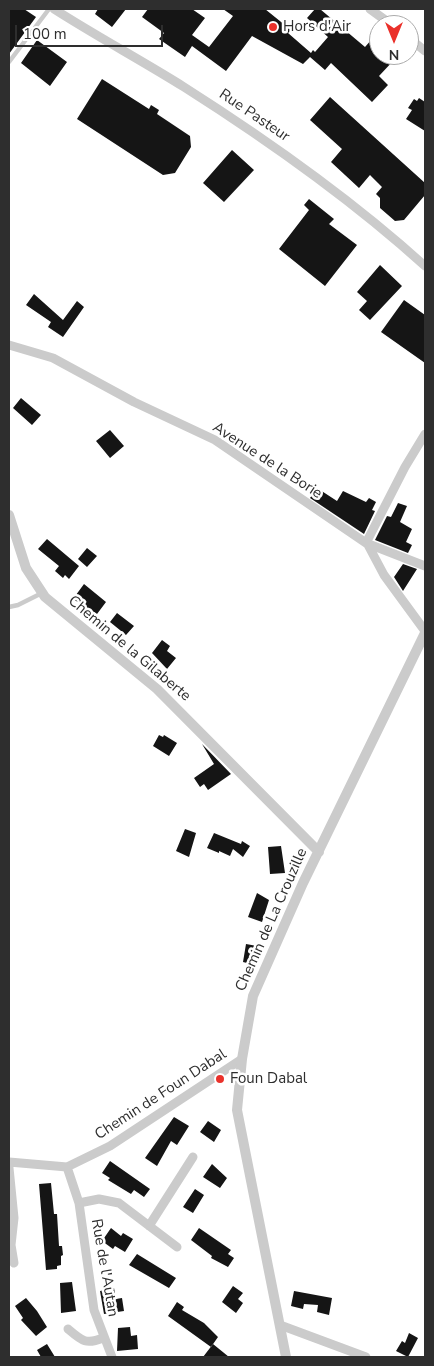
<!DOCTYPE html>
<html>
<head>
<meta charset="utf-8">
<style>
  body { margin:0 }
  #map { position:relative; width:434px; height:1366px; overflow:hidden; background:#fff; font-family:"Nunito Sans",sans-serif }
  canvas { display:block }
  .frame { position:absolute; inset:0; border:10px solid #2e2e2e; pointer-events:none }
  .north { position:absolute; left:369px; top:15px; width:50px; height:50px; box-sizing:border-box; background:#fff; border:1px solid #ababab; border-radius:50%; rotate:180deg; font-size:14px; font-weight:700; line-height:20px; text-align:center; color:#2e2e2e }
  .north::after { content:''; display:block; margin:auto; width:18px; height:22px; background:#ea312b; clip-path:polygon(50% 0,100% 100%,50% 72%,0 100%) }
  .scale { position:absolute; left:15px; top:25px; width:148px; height:22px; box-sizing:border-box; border:2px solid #2e2e2e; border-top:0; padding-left:6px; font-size:15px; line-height:18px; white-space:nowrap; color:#2e2e2e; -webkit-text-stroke:4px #fff; paint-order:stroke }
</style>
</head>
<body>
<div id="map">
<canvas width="434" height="1366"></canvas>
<div class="frame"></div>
<div class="north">N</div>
<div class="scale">100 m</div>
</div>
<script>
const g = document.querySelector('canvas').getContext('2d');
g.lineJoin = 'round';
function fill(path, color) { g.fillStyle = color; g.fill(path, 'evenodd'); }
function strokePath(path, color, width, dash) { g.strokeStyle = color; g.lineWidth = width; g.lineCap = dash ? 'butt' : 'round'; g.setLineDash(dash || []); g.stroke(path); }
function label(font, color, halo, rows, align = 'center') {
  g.font = font + ' "Nunito Sans",sans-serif'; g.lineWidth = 5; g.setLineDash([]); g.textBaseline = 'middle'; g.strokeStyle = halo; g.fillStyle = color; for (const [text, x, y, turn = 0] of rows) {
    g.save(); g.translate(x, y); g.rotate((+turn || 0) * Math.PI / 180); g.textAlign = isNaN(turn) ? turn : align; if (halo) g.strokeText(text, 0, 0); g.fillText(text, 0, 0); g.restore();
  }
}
fill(new Path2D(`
  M 9,9 L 24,9 L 36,17 L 9,54 Z
  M 98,9 L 126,9 L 112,27 L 95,14 Z
  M 148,9 L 192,9 L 205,18 L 192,35 L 209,47 L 233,16 L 223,9 L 265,9 L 291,30 L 288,33 L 311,53 L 313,50 L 315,52 L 328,37 L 307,18 L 315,9 L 320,9 L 365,47 L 372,39 L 379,46 L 379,55 L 389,55 L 394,60 L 379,76 L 388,85 L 372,102 L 331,63 L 325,70 L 310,57 L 303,64 L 252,36 L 226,71 L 192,46 L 185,57 L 159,39 L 164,33 L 142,17 Z
  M 37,40 L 67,62 L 50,86 L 21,63 Z
  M 102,79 L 149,109 L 151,105 L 159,110 L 157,114 L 190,136 L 191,147 L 175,173 L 163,175 L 77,119 Z
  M 330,97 L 425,183 L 425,195 L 404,220 L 395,221 L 380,208 L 380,198 L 376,194 L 382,187 L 370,175 L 359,188 L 331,162 L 342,149 L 310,120 Z
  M 419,98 L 425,102 L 425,131 L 406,119 L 412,110 L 408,108 L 414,99 L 417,101 Z
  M 232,150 L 254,170 L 224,202 L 203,183 Z
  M 309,199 L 334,219 L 329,224 L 357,245 L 325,286 L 279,249 L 309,210 L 304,205 Z
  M 380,265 L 402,286 L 370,320 L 359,310 L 367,301 L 357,292 Z
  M 34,294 L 63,320 L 77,301 L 84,307 L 63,337 L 48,327 L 51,322 L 26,305 Z
  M 404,300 L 425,315 L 425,363 L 381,332 Z
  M 21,398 L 41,415 L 32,425 L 13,408 Z
  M 110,430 L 124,446 L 110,458 L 96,441 Z
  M 317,488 L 337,501 L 343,491 L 366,502 L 369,498 L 376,502 L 372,510 L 375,511 L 364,534 L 310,498 Z
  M 398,503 L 407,506 L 400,522 L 412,529 L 406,542 L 412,545 L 408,553 L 375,540 L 387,516 L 391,517 Z
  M 47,539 L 79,566 L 69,579 L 65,575 L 63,578 L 55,571 L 59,566 L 38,549 Z
  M 87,548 L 97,556 L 87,567 L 78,559 Z
  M 403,564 L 417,569 L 403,591 L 394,577 Z
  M 84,584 L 106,602 L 97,614 L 73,599 Z
  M 117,613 L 134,626 L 126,635 L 110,622 Z
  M 162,640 L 170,646 L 167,651 L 176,658 L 167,669 L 152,653 Z
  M 159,735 L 163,737 L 164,735 L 177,743 L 169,756 L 153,746 Z
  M 202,744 L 231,774 L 208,790 L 204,784 L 200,787 L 194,778 L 214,764 Z
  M 185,829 L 196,833 L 189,857 L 176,851 Z
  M 214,833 L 241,844 L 242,841 L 250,846 L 243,857 L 233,849 L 230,856 L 219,851 L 219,853 L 207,848 Z
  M 281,846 L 285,873 L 270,874 L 268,847 Z
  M 257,893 L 269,900 L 262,922 L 248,917 Z
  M 246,944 L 257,946 L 256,958 L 252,957 L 251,964 L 243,962 Z
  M 174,1117 L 189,1126 L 177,1145 L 171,1141 L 157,1166 L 145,1158 Z
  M 208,1121 L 221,1130 L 214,1142 L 200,1132 Z
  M 110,1161 L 150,1189 L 144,1197 L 134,1190 L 131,1194 L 108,1180 L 110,1178 L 102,1173 Z
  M 212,1164 L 227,1178 L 220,1188 L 203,1177 Z
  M 51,1183 L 54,1214 L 57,1214 L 59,1246 L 62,1246 L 63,1255 L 61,1256 L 61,1265 L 57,1266 L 57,1269 L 46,1270 L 39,1184 Z
  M 195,1189 L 204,1195 L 193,1213 L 183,1207 Z
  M 111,1228 L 121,1236 L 123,1233 L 133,1239 L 125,1252 L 115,1246 L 113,1249 L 102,1241 Z
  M 199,1228 L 231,1250 L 228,1254 L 234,1258 L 228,1267 L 211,1258 L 212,1256 L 191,1240 Z
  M 137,1254 L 176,1278 L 169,1288 L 129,1265 Z
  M 72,1282 L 76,1311 L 61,1313 L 60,1283 Z
  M 233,1286 L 243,1293 L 238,1299 L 243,1303 L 236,1313 L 222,1302 Z
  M 114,1288 L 116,1299 L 122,1298 L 124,1311 L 104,1314 L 100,1291 Z
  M 294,1291 L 332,1298 L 329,1315 L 317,1312 L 318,1305 L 304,1304 L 303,1309 L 291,1306 Z
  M 26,1298 L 37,1311 L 47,1327 L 36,1336 L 21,1320 L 23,1318 L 15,1306 Z
  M 177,1302 L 184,1307 L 182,1310 L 204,1323 L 218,1337 L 211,1347 L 168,1316 Z
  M 130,1327 L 131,1336 L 137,1335 L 138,1349 L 117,1351 L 118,1328 Z
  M 409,1333 L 418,1338 L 408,1357 L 396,1351 L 402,1341 L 405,1343 Z
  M 47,1344 L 55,1357 L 41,1357 L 37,1350 Z
  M 213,1344 L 229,1357 L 203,1357 Z`), '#151515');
strokePath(new Path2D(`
  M 9,62 L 49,9
  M 9,607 L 18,605 L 42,593`), '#cbcbcb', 4.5);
strokePath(new Path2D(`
  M 54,9 C 96,36 141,60 184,87 C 269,141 351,199 425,266
  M 370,9 L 392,25
  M 409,38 L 425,51
  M 9,345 L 53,358 L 134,402 L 215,440 L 366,543 L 425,566
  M 366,543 L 405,467 L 425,434
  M 367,543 L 384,575 L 425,631
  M 9,1162 L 67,1167 L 110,1146 L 242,1059
  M 67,1167 L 79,1203 L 94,1310 L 112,1357
  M 9,1168 L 14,1218 L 11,1245 L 14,1263
  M 79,1203 L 99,1199 L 119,1203 L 177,1247
  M 149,1226 L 193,1157
  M 280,1325 L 366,1357
  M 68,1329 C 82,1341 86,1345 103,1338`), '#cbcbcb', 9);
strokePath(new Path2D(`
  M 9,515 L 26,568 L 45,597 L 157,689 L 319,852
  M 286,1357 L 237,1110 L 242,1059 L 253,996 L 303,883 L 425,633`), '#cbcbcb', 10);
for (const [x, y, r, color] of [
  [273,27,5,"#ea312b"],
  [220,1079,5,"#ea312b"]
]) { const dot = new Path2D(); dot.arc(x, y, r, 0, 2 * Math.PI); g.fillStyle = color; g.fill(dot); strokePath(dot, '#fff', 2); }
label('15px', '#2e2e2e', '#fff', [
  ["Hors d'Air",283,27],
  ["Foun Dabal",230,1079]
], 'left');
label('15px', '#2e2e2e', '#fff', [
  ["Rue Pasteur",254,116,34],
  ["Avenue de la Borie",267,461,33],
  ["Chemin de la Gilaberte",129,649,40],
  ["Chemin de La Crouzille",272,920,-66],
  ["Chemin de Foun Dabal",161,1095,-33],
  ["Rue de l'Autan",104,1268,80]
]);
</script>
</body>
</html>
